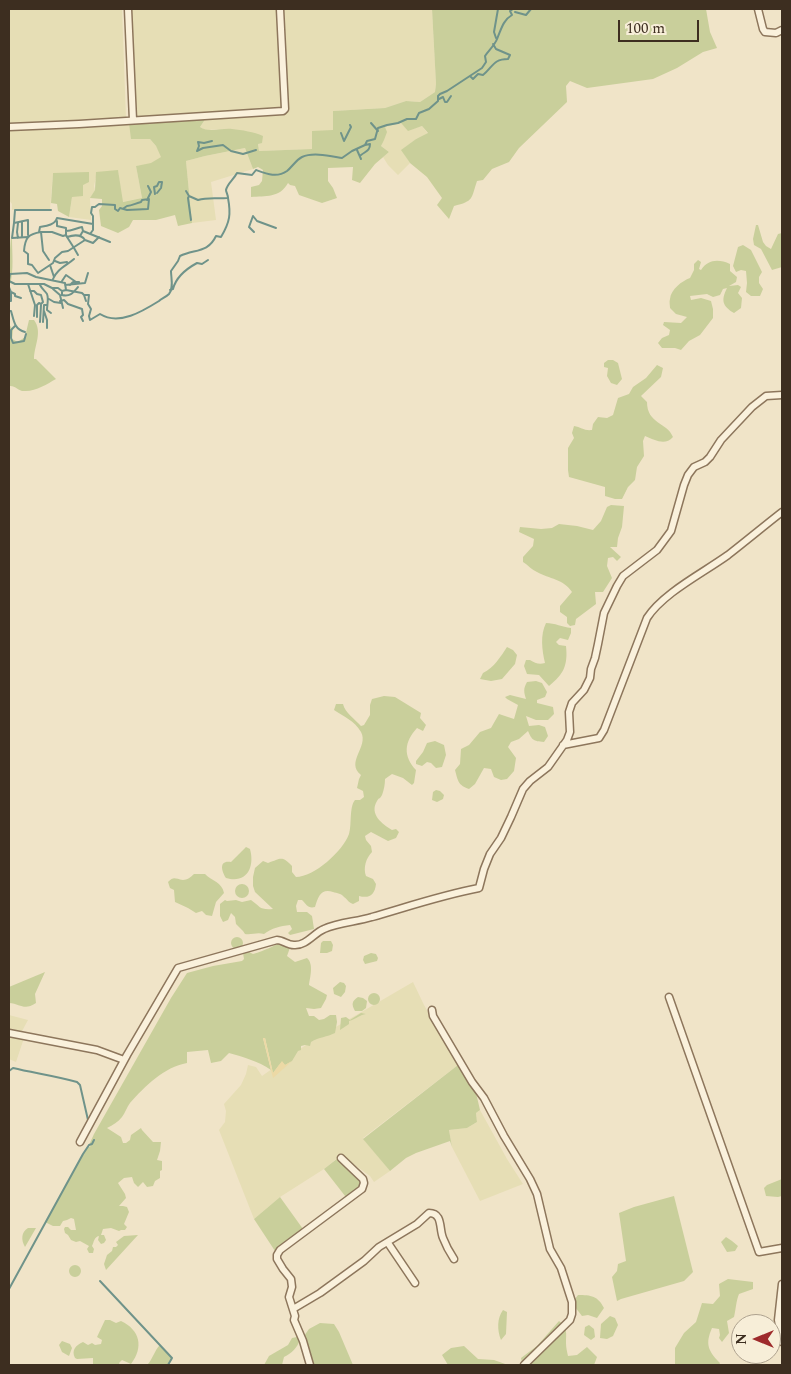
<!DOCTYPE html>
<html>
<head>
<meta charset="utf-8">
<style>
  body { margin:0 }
  #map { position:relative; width:791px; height:1374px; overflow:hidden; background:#f0e4c8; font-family:Spectral,serif }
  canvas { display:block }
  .frame { position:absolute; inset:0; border:10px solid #3d2e20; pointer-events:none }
  .north { position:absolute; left:731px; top:1314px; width:50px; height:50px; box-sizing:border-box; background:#f7eed8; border:1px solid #ada18e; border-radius:50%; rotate:270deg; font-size:14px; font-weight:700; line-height:20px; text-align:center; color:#3d2e20 }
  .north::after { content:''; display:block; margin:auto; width:18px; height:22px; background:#9e2a2b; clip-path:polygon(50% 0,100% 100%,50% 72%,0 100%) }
  .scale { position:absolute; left:618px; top:20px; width:81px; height:22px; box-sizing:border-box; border:2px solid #3d2e20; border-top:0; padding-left:6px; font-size:15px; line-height:18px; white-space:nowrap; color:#3d2e20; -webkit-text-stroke:4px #f7eed8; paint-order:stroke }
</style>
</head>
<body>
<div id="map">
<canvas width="791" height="1374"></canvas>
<div class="frame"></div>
<div class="north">N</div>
<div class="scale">100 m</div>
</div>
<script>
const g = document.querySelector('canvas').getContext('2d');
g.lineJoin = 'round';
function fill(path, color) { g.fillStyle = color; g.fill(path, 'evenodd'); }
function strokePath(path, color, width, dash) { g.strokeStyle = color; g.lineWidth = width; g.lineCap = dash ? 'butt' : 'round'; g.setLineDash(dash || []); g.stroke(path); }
fill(new Path2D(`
  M 9,9 L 122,9 L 126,119 L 9,126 Z
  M 128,9 L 277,9 L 283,109 L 131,118 Z
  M 281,9 L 432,9 L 436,84 L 435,92 L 420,102 L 406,101 L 385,108 L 333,111 L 333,130 L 312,149 L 259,151 L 258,144 L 225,129 L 205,130 L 200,127 L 206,118 L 286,113 Z
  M 129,123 L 150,139 L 156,146 L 162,157 L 151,164 L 136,166 L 142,198 L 122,202 L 118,171 L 109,172 L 96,177 L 94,186 L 95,190 L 90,199 L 91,220 L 69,217 L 72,197 L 83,184 L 89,181 L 89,173 L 53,173 L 50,209 L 12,210 L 12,204 L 9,200 L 9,131 Z
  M 401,123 L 408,130 L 422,126 L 428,134 L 416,139 L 402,150 L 410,163 L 398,175 L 388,165 L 383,157 L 389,152 L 381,146 L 385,127 Z
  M 245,148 L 253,169 L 211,182 L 216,220 L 192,223 L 186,161 L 205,156 Z
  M 413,982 L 424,1005 L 458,1065 L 363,1138 L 390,1171 L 374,1182 L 370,1176 L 341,1155 L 324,1169 L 280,1197 L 254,1219 L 219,1130 L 225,1122 L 226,1111 L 224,1104 L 241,1085 L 246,1074 L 248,1065 L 256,1067 L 262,1076 L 310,1042 Z
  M 9,1015 L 28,1020 L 21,1033 L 9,1031 Z
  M 9,1035 L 24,1038 L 16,1062 L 9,1059 Z
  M 480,1110 L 507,1159 L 523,1184 L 480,1201 L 452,1147 L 449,1130 L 467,1128 L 477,1122 L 476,1113 Z`), '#e6deb5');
fill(new Path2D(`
  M 432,9 L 706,9 L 710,32 L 717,48 L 703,52 L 677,68 L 653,79 L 587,88 L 570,81 L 566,86 L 567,102 L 519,148 L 509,162 L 492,169 L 483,180 L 477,181 C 471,199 474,201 454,206 L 449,219 L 437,205 L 442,198 L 427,177 L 410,163 L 401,150 L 416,139 L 428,133 L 422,126 L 408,131 L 401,123 L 385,127 L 387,132 L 384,140 L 381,146 L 389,152 L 375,164 L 360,183 L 352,180 L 353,167 L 328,168 L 328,181 L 333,188 L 337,198 L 322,203 L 299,195 L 295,186 L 290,185 L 288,183 C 280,198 265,196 251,197 L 251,187 L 259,185 L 262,181 L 263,170 L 258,167 L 253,169 L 245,148 L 205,156 L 186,161 L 192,223 L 178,226 L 175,215 L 156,220 L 133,220 L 129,227 L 118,233 L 101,226 L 99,210 L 102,206 L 102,199 L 90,198 L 95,190 L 96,172 L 118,170 L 123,202 L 142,198 L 136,166 L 151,163 L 161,157 L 156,146 L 150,139 L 131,139 L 129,123 L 206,118 L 200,127 C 209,133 221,128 232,129 C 242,130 254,132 263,136 L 262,143 L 258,144 L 259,151 L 312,149 L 312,131 L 333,130 L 333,111 L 385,108 L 406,101 L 420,102 L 435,92 L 436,84 Z
  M 89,172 L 89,182 L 83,185 L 83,196 L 72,197 L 69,217 L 58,211 L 57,204 L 51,203 L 53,173 Z
  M 756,225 L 758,225 L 763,242 L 766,246 L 771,249 L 778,234 L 782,233 L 782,267 L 772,270 L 761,249 L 754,245 L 753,239 Z
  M 11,238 L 12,238 C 12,253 14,270 10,285 L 9,286 L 9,260 Z
  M 743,245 L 751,250 L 762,272 L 759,277 L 759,283 L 763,289 L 760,296 L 751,296 L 746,292 L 747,283 L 746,271 L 741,270 L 736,272 L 733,266 L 738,247 Z
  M 698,260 L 701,262 L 699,269 L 701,270 C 708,259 719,259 730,264 L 730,271 L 737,277 L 736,282 L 729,286 L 738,285 L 741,287 L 738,293 L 742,298 L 741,308 L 734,313 C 722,306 721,300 727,288 L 723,289 L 720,295 L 713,297 L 707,294 L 690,296 L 691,300 L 701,298 L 711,301 L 713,309 L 713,318 L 700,335 L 689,341 L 681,350 L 675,348 L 662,348 L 658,343 L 662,338 L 669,335 L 670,330 L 663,325 L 664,322 L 681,323 L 687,317 L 676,314 L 670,308 C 670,305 669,302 670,299 C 671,289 682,281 690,278 L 694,270 L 694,264 Z
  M 29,320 L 34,320 C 43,332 34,346 34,359 L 36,359 L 56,379 C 47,384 35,392 24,391 C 18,391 15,385 9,386 L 9,324 L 13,330 L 12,339 L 18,342 L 25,337 Z
  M 608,360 L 613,360 L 618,363 L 622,379 L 617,385 L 611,383 L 607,376 L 608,368 L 604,367 L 604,363 Z
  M 657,365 L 663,368 L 661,377 L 641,396 L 647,402 C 647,424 667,422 673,437 C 665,446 655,440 645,436 L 643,441 L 644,456 L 637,467 L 635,480 L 628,487 L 622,499 L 615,499 L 605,496 L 605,487 L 569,477 L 568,470 L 568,448 L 574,438 L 572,433 L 574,426 C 581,427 584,431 592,430 L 593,424 L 598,417 L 607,418 L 613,415 L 618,398 L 629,394 L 633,387 L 646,378 Z
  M 611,505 L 624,506 L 622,527 L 618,538 L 617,547 L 610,547 L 621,557 L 617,561 L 613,557 L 608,558 L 607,566 L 612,578 L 603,592 L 595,592 L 596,604 L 576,619 L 575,625 L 570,626 L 567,623 L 567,617 L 560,612 L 560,606 L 572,592 C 564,579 549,579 537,572 C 532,570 528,565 523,562 L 523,557 L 533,546 L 534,539 L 519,532 L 520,527 L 541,529 L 552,528 L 559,524 L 577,526 L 593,530 L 601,521 L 607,507 Z
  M 546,623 C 555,623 562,627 571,628 L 571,633 L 568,640 L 560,638 L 556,642 L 559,645 L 566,646 C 568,665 564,674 549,686 L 539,675 L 527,674 L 524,666 L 526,660 L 530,660 C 535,663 539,665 545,663 C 542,650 540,635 546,623 Z
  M 507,647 L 513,650 L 517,655 L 515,664 L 502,679 L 491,681 L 480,679 L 483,673 C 494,668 501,656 507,647 Z
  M 536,681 L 542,683 L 547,692 L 545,697 L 537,700 L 537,703 L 553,707 L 554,714 L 548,720 L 536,720 L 526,716 L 529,726 L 539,725 L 545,727 L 548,736 L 544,742 C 533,741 532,740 528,731 L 519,739 L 511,742 L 508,747 L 516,758 L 514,771 L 507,779 L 501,780 L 494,777 L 491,769 L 484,768 L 475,784 L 469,789 C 458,785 458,781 455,770 L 460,764 L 461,749 L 469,745 L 480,732 L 491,728 L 499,714 L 514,719 L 518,705 L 507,699 L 505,697 L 510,695 L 526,699 C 524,692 523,689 527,682 Z
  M 384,696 L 395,697 L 421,713 L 420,718 L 426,725 L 423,731 L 417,728 C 404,742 403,756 416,770 L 414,783 L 412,785 L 403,778 L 392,774 L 385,779 C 385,784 384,790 382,795 C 378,802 381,795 377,801 C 369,814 382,824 392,830 L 396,829 L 399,832 L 396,838 L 388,841 L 371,832 L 365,836 L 366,840 L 371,846 L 372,852 C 366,858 363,868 366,876 L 373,879 L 376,884 C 375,894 370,899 359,896 L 359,901 L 353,904 C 348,902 348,900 344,897 C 342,894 337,893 333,892 C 321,888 318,897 315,907 C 308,909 306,904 302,900 L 298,900 L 296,906 L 297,912 L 307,912 L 312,916 L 314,929 L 290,935 L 288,933 L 292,929 L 290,925 C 280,926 272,928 264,934 C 257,932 252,935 245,934 L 243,931 L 236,924 L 235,917 L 231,913 L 228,920 L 223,922 L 220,916 L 220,904 L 225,900 L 227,901 L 236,900 L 242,902 L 251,900 C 261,907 259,910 273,909 L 255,892 L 253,886 L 253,877 L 255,868 L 263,861 L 268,863 C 281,859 281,855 292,866 L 292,872 L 296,877 C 314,877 343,851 349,834 C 352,825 349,807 355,800 L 360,800 L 364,797 L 363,791 L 357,788 L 359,779 L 361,775 C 345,762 369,747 361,732 C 355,721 343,716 334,710 L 336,704 L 343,704 C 345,713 355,719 361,726 L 364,725 L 370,715 L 370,705 L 372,699 Z
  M 435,741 L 444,745 L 446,755 L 442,767 L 436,768 L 431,763 L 427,762 L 422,766 L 416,764 L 416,761 L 423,752 L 427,743 Z
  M 436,790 L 440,791 L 444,795 L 443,799 L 437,802 L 432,800 L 433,792 Z
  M 246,847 L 250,849 C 255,867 247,884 226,878 C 221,870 219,860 231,862 Z
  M 194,874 L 205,874 C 212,881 222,882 224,893 L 216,902 L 212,916 L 206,915 L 202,911 L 196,913 L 188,908 L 175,902 L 174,890 L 170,888 L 168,882 C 174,876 175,879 183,880 C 187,880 191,877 194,874 Z
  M235 891a7 7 0 1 1 14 0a7 7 0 1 1-14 0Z
  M231 943a6 6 0 1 1 12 0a6 6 0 1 1-12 0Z
  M 286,941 L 291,945 L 287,956 L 295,962 L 307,958 C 314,964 310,977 309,985 L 327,995 L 326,999 L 321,1008 L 314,1009 L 306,1008 L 309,1016 L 314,1016 L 319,1020 L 324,1019 L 330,1015 L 336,1015 L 337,1022 L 335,1033 C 327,1037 319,1037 311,1042 L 310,1046 L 305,1045 L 301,1046 L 301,1050 L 298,1051 L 292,1061 L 285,1065 L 282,1062 L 279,1065 L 273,1073 L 265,1038 L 263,1038 L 271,1070 C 258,1061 243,1057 229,1053 L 221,1061 L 211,1063 L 208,1050 L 187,1052 L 187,1063 C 164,1067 145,1086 130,1103 C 127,1107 125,1113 122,1117 C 118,1122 113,1125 107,1128 L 121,1137 L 123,1143 L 126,1143 L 130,1140 L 131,1135 L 141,1128 L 142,1130 L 153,1142 L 161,1142 L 160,1151 L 157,1160 L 162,1161 L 162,1170 L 160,1171 L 160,1178 L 155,1181 L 153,1186 L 147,1187 L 143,1182 L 138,1187 L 134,1183 L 132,1177 L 124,1178 L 118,1183 L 125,1194 L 126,1198 L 119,1206 L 123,1206 L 127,1207 L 129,1212 L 124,1224 L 127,1227 L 125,1230 L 121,1230 L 119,1231 L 111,1228 L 103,1229 L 101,1235 L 104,1235 L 106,1240 L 104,1243 L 101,1244 L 98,1240 L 99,1236 C 94,1237 94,1242 92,1246 L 94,1249 L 93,1253 L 89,1253 L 87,1249 L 89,1246 L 80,1241 L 76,1242 L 71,1240 L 68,1235 L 65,1233 L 64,1229 L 65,1227 L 68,1227 L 71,1230 L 76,1230 L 74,1219 L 71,1218 L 67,1220 L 63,1221 L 60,1226 L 53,1226 L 45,1222 L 83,1154 L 88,1146 L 90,1147 L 91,1144 L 89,1145 L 94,1134 L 171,998 L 187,973 L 213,966 L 242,961 L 244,959 L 243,953 L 249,952 L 253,954 C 265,951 274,945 286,941 Z
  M 323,941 L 331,941 L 333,945 L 332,951 L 327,953 L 320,953 L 321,943 Z
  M 371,953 L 376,954 L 378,958 L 377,961 L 365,964 L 363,960 L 364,956 Z
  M 45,972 L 35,994 L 36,1003 C 24,1011 21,1004 9,1003 L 9,987 Z
  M 340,982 L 344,983 L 346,986 L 345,992 L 341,997 L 334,994 L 333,988 Z
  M368 999a6 6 0 1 1 12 0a6 6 0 1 1-12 0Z
  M 358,997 L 363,998 L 367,1001 L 366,1008 L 362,1011 L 355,1011 C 351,1004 352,1001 358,997 Z
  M 361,1013 L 366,1014 C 359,1015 356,1019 349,1021 L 349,1024 L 340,1030 L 341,1018 L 346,1017 L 350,1020 Z
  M 458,1065 L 473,1080 L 480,1110 L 476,1113 L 477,1122 L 467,1128 L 449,1130 L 452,1147 L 450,1141 L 416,1153 L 406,1158 L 390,1171 L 363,1139 Z
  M 338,1158 L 368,1181 C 368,1191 356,1196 349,1201 L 324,1169 Z
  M 782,1179 L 782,1196 L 778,1197 L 766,1196 L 764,1188 L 767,1185 Z
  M 674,1196 L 693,1272 L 684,1281 L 621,1299 L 617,1301 L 612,1277 L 617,1271 L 618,1264 L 626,1261 L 619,1213 L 634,1207 Z
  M 280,1197 L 303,1229 L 275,1251 L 254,1219 Z
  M 28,1228 L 36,1228 L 25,1247 C 21,1240 21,1232 28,1228 Z
  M 138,1235 L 106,1270 L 104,1264 L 107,1255 L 112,1251 L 113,1247 L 116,1247 L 118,1245 L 116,1242 L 124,1236 Z
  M 726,1237 L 732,1241 L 738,1246 L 735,1251 L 727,1252 L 721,1242 Z
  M69 1271a6 6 0 1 1 12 0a6 6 0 1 1-12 0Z
  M 728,1279 L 753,1282 L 753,1289 L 739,1294 C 736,1301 736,1309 734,1317 L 727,1321 L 729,1333 L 722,1342 L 719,1338 L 720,1335 L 719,1329 L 712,1328 C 705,1344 708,1351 720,1363 L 719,1365 L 675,1365 L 675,1348 L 684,1333 L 696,1322 L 702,1303 L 713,1304 L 720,1296 L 719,1284 Z
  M 578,1295 C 591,1295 598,1296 604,1308 L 597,1318 L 588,1315 L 582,1316 L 575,1307 L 575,1299 Z
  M 503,1310 L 507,1312 L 506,1334 L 501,1340 C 497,1330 497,1318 503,1310 Z
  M 610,1316 L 615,1318 L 618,1325 L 613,1336 L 607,1339 L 600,1338 L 601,1324 Z
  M 105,1320 L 110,1320 L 116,1323 L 121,1321 C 140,1330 144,1347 131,1364 L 122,1360 L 119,1363 L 120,1365 L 93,1365 L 93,1358 L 77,1359 L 75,1358 C 71,1350 76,1345 83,1342 L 88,1345 L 92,1343 L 95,1345 L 101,1344 L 102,1340 L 97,1337 Z
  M 559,1321 C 568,1328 566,1333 566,1343 C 566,1347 567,1352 568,1356 L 577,1355 L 587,1347 L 597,1357 L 594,1365 L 529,1365 L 522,1363 L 521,1358 L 537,1346 Z
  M 320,1323 L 334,1324 L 339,1332 L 353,1365 L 309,1365 L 304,1336 L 309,1329 Z
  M 589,1325 L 594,1329 L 595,1337 L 591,1340 L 584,1335 L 585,1327 Z
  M 297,1337 L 300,1340 C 297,1348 292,1353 284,1357 L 282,1365 L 264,1365 L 269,1356 L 288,1345 L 292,1338 Z
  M 62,1341 L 70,1344 L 72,1348 L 69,1356 L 62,1352 L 59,1345 Z
  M 160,1345 L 172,1358 L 168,1365 L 147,1365 C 153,1359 154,1351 160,1345 Z
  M 464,1346 L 478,1359 L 494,1360 L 508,1365 L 448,1365 L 442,1355 L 451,1348 Z`), '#c9cf9b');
fill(new Path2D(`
  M 263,1038 L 265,1038 L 273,1073 L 282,1061 L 285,1065 L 292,1061 L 273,1078 Z`), '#ecd9a5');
strokePath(new Path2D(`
  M 515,12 L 526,15 L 531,9
  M 496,38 L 494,32 L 498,9
  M 470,76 L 473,79 L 478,74 L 483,75 C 493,67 493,59 508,59 L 510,55 L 496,49 L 493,44
  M 439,99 L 443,97 L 445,102 L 447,102 L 451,96
  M 371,123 L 378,131
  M 341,133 L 344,141 L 351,127 L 350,125
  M 212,141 L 204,143 L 198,142 L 199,146 L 197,151 L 203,148 L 223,145 L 231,151 L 243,154 L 256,150
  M 357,150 L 361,159
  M 361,155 C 366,151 370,151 370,144 L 365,145
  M 186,191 L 189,196 L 198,200 C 208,197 217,199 227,198
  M 155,194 L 154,187 L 157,186 L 159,182 L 162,182 L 161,188 L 157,193
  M 189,196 L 188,198 L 191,220
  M 147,200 L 151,192 L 148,186
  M 57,221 L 57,226 L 66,228 L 66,231
  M 22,222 L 22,237
  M 14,223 L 15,210 L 51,210
  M 18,223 L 17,232 L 18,238
  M 39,232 L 40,227 C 46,226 55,225 57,218 L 93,224 L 93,216 L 91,213 L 92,207 L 95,207 L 99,204 L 115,205 L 115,209 L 118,211 L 120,208 L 127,210 L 148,209 L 149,199 L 142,200 L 141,202 C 136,203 132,206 127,206 L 124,208
  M 41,232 L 52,232 L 63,236 L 66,235 L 67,237 C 73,235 81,234 85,240
  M 254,232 L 249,227 L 253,216 L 257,221 L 276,228
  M 90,234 L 93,230 L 93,224
  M 28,235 L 28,220 L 14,223 L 12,238 L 28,237
  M 66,235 L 66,231 C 72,231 76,228 82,227 L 83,231
  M 80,236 L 83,231 L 110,242
  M 67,237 L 74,248
  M 74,248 L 78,255
  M 49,260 L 43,251 L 41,232 C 28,234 25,238 24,251 L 28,254 L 28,264 L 32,265 L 38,273 L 53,263 L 55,258 L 62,252 L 68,251 L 85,240 L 93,243 L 99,237
  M 55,261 L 60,263 L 67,262
  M 50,265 L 54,277
  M 53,279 C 57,269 66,266 74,259
  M 9,280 L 10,274 L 27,273 L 36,277 L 65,283 L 66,290 L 82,293 L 84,295 L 89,295 L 88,304 L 91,309 L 89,316 L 90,320 L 100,314 C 119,326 143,311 159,301 C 161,299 166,297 169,294 C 174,288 171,278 171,271 L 178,261 L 180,256 C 195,249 208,253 216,236 L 221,237 C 230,222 231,214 228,198 C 228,195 226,192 226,190 C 227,184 234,179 237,173 L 252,175 L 256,170 C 267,174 277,178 287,171 C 292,167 296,160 302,157 C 313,152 330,156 342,158 L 352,151 L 365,145 L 367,141 L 375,139 L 378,128 L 387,125 L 398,123 L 407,119 L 416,119 L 419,113 L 429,109 L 438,101 L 438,96 L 440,94 L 447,91 L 482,68 L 486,62 L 485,56 C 488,51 495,45 497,39 C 501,30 503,20 512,15 L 510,11 L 513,9
  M 9,281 L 15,284 L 44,284 L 52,288 L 58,288 L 62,291 L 66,290
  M 62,281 L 66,275 L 76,282
  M 28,284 L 35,305 L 34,316
  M 40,285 C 42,289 45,291 47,294 C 49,299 47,305 47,310 L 51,313
  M 65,285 L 85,283 L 88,273
  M 70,285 L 73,282 L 79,282
  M 9,287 L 11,292 L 11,301 L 9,301
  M 53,289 L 60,295 L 63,308
  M 170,290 L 173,289 C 176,277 186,269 197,263 L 202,264 L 208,260
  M 30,291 L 34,291 L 37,294 L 41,295 L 43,302 L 41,304 L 39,303 L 37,305 L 37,317
  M 11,292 L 15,294 L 15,296 L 21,298
  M 62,292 L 62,295 C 70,297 73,293 78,287
  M 84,295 L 86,301
  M 49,299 L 54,302 L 61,303
  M 60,301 L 64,300 L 68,304 L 82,309 L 83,315 L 81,317 L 83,321
  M 9,311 L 11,311 C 14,321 14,329 25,332
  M 44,311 L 47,320 L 47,328
  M 40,322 L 41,305
  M 43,322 L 44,305 L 47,305
  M 15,326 L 11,330 L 11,338 L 13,343 L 24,341 L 26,334
  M 9,1071 L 13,1068 C 34,1073 56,1076 77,1082 L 80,1085 L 88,1120
  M 100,1281 L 172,1358 L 168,1365
  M 9,1289 L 83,1154 L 89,1145 L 92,1144 L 94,1140`), '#6f938a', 2);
const minor = new Path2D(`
  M 128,9 L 133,120
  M 758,9 L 763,29 L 765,32 L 776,33 L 782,30
  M 9,127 L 79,124 L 283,111 L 285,109 L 280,9
  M 563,745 L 599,738 L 604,730 L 647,618 C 663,593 703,573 728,555 C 746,541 764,526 782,512
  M 669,997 L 759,1252 L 782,1248
  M 432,1010 L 433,1016 L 472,1082 L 484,1098 L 504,1136 L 530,1179 L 537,1194 L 550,1249 L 561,1268 L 572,1302 L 572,1314 L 570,1320 L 524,1365
  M 9,1033 L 97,1050 L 124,1060
  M 80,1142 L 127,1055 L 178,968 L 277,940 C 283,940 287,945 294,945 C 306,946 314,933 324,929 C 339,922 356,922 372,917 C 407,907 442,895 479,888 L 484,869 L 490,854 L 501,838 L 511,817 L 523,789 L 530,781 L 548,767 L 567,740 L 570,732 L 569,712 L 572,703 L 584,690 L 590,678 L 591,669 L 595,658 L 598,644 L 604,613 L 617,586 L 623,576 L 657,550 L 671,531 L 684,485 L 688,475 L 694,467 L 705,462 L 710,457 L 721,440 L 752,407 L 766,396 L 782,395
  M 388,1243 L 415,1283
  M 782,1284 L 778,1320 L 782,1342
  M 293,1309 L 320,1293 L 364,1261 L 379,1247 L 417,1224 L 429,1213 C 443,1213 439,1229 443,1238 C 446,1246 450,1253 454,1259
  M 310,1365 L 303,1341 L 294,1320 L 295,1316 L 289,1297 L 292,1287 L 291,1279 L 283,1269 L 277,1259 L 277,1255 L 280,1250 L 362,1189 L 364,1183 L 363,1179 L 341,1158`);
strokePath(minor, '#8d765c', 9);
strokePath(minor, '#faf1dc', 6);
</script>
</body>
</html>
